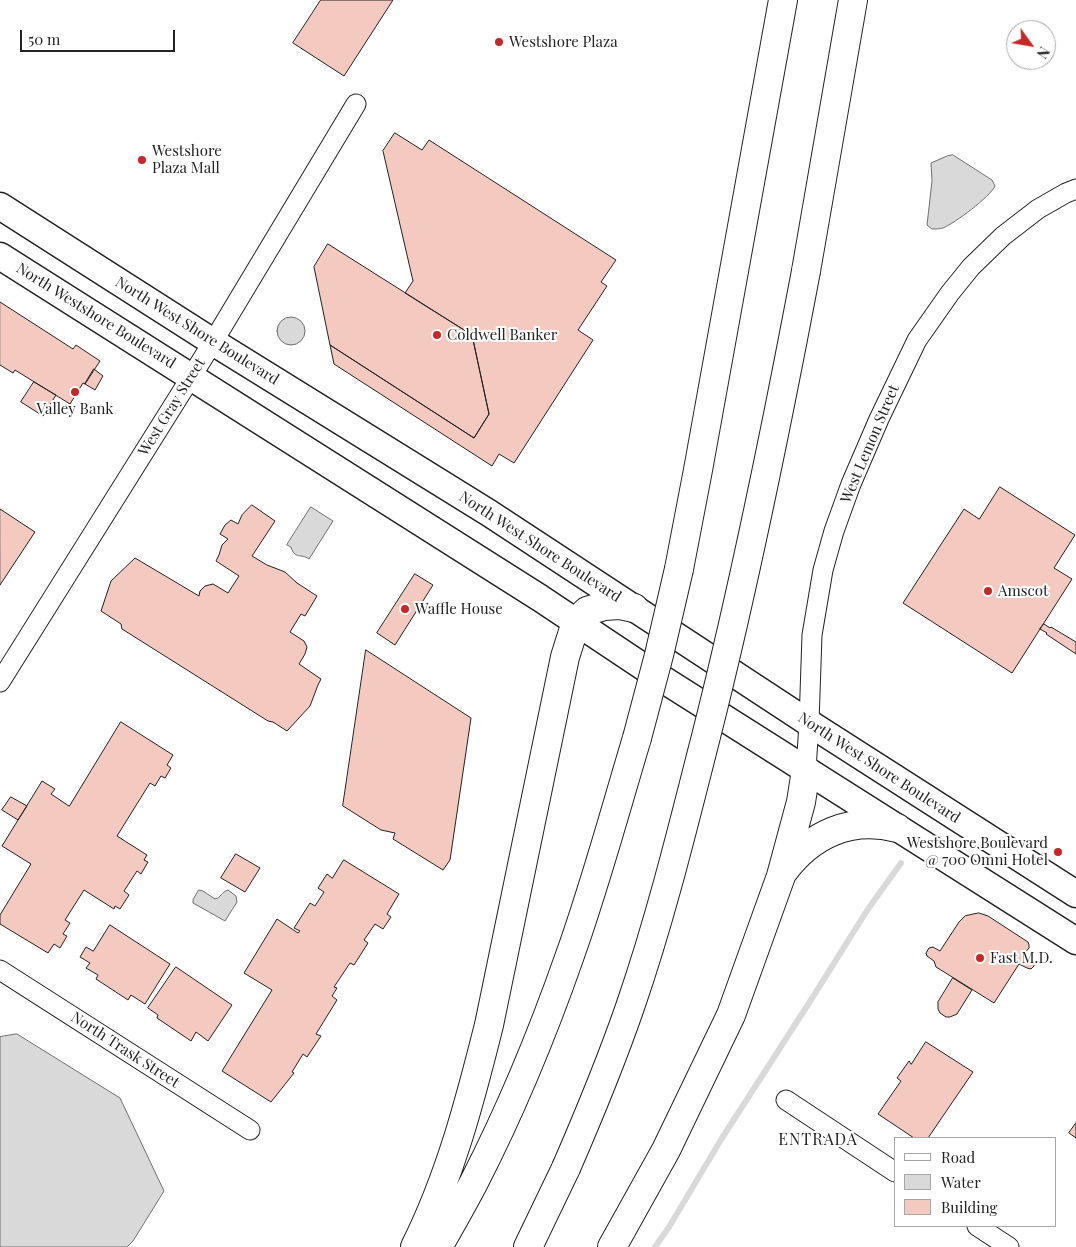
<!DOCTYPE html>
<html>
<head>
<meta charset="utf-8">
<style>
  body { margin:0 }
  #map { position:relative; width:1076px; height:1247px; overflow:hidden; background:#fff; font-family:"Playfair Display",serif }
  canvas { display:block }
  .legend { position:absolute; left:894px; top:1137px; width:162px; height:90px; box-sizing:border-box; background:#fff; border:1px solid #a7a7a7; margin:0; padding:6px 9px; list-style:none; font-size:15px; color:#222 }
  .legend li { display:flex; align-items:center; gap:10px; height:25px }
  .legend b { width:25px; border:1px solid #a7a7a7 }
  .north { position:absolute; left:1006px; top:20px; width:50px; height:50px; box-sizing:border-box; background:#fff; border:1px solid #a7a7a7; border-radius:50%; rotate:122deg; font-size:14px; font-weight:700; line-height:20px; text-align:center; color:#222 }
  .north::after { content:''; display:block; margin:auto; width:18px; height:22px; background:#c62828; clip-path:polygon(50% 0,100% 100%,50% 72%,0 100%) }
  .scale { position:absolute; left:20px; top:30px; width:155px; height:22px; box-sizing:border-box; border:2px solid #222; border-top:0; padding-left:6px; font-size:15px; line-height:18px; white-space:nowrap; color:#222; -webkit-text-stroke:4px #fff; paint-order:stroke }
</style>
</head>
<body>
<div id="map">
<canvas width="1076" height="1247"></canvas>
<ul class="legend">
<li><b style="height:6px;background:#fff"></b>Road</li>
<li><b style="height:14px;background:#d9d9d9"></b>Water</li>
<li><b style="height:14px;background:#f3c9c0"></b>Building</li>
</ul>
<div class="north">N</div>
<div class="scale">50 m</div>
</div>
<script>
const g = document.querySelector('canvas').getContext('2d');
g.lineJoin = 'round';
function fill(path, color) { g.fillStyle = color; g.fill(path, 'evenodd'); }
function strokePath(path, color, width, dash) { g.strokeStyle = color; g.lineWidth = width; g.lineCap = dash ? 'butt' : 'round'; g.setLineDash(dash || []); g.stroke(path); }
function label(font, color, halo, rows, align = 'center') {
  g.font = font + ' "Playfair Display",serif'; g.lineWidth = 4; g.setLineDash([]); g.textBaseline = 'middle'; g.strokeStyle = halo; g.fillStyle = color; for (const [text, x, y, turn = 0] of rows) {
    g.save(); g.translate(x, y); g.rotate((+turn || 0) * Math.PI / 180); g.textAlign = isNaN(turn) ? turn : align; if (halo) g.strokeText(text, 0, 0); g.fillText(text, 0, 0); g.restore();
  }
}
const water = new Path2D(`
  M 953,155 L 992,180 L 995,186 C 990,197 955,223 943,228 C 940,229 935,229 932,229 L 927,225 L 932,181 L 931,163 L 947,156 Z
  M277 331a14 14 0 1 1 28 0a14 14 0 1 1-28 0Z
  M 311,507 L 333,521 L 309,559 C 301,553 295,560 291,547 L 287,545 Z
  M 199,890 L 203,891 L 215,899 C 221,898 221,892 228,890 L 236,896 L 237,902 L 225,921 L 193,903 L 193,900 Z
  M 17,1034 L 120,1098 L 164,1191 L 133,1241 L 127,1247 L 0,1247 L 0,1037 Z`);
fill(water, '#d9d9d9');
strokePath(water, '#6f6f6f', 1);
strokePath(new Path2D(`
  M 655,1247 L 669,1227 L 722,1138 L 809,1003 L 868,909 L 901,863`), '#d9d9d9', 6);
const building = new Path2D(`
  M 321,0 L 393,0 L 344,76 L 293,43 Z
  M 395,133 L 422,150 L 429,140 L 616,260 L 601,282 L 607,286 L 578,330 L 593,340 L 514,463 L 499,454 L 492,466 L 334,364 L 330,345 L 474,438 L 489,414 L 472,335 L 405,293 L 413,281 L 383,151 Z
  M 328,244 L 472,335 L 489,414 L 474,438 L 330,345 L 314,267 Z
  M 0,302 L 73,349 L 76,345 L 100,361 L 85,384 L 83,383 L 70,404 L 15,370 L 13,373 L 0,365 Z
  M 94,369 L 103,376 L 95,390 L 85,384 Z
  M 34,382 L 56,395 L 43,416 L 21,402 Z
  M 1000,487 L 1075,535 L 1054,568 L 1072,579 L 1012,673 L 903,603 L 964,509 L 979,519 Z
  M 252,505 L 275,521 L 252,556 L 267,565 L 285,572 L 297,583 L 317,596 L 305,616 L 301,614 L 290,632 L 304,641 L 307,647 L 305,654 L 299,664 L 321,679 L 318,685 L 310,706 L 287,731 L 273,722 L 268,721 L 122,629 L 121,624 L 101,611 L 111,581 L 135,558 L 199,596 L 200,591 L 205,586 L 213,584 L 228,593 L 239,576 L 216,561 L 219,555 L 222,545 L 228,539 L 220,534 L 225,525 L 231,520 L 238,524 L 242,515 Z
  M 0,509 L 35,532 L 0,585 Z
  M 415,574 L 433,585 L 395,645 L 377,633 Z
  M 1044,624 L 1050,628 L 1051,627 L 1076,642 L 1076,654 L 1046,634 L 1047,633 L 1040,629 Z
  M 366,650 L 471,718 L 450,860 L 443,870 L 393,839 L 395,833 L 381,830 L 343,806 Z
  M 121,722 L 173,755 L 167,765 L 171,768 L 165,778 L 161,776 L 155,786 L 150,783 L 117,836 L 147,855 L 144,860 L 148,862 L 141,874 L 137,871 L 124,891 L 129,895 L 120,909 L 115,906 L 114,909 L 84,890 L 65,920 L 70,923 L 63,934 L 67,936 L 60,948 L 54,944 L 48,953 L 0,924 L 0,915 L 31,864 L 2,846 L 42,781 L 55,789 L 51,794 L 69,806 Z
  M 11,797 L 27,806 L 18,820 L 2,810 Z
  M 236,854 L 260,868 L 245,892 L 221,878 Z
  M 344,860 L 399,894 L 387,914 L 391,917 L 383,929 L 375,924 L 364,940 L 368,943 L 354,965 L 350,963 L 334,987 L 337,988 L 332,996 L 337,1000 L 316,1034 L 321,1036 L 307,1057 L 303,1054 L 292,1072 L 294,1073 L 271,1102 L 222,1071 L 272,990 L 244,973 L 277,919 L 298,933 L 300,931 L 294,928 L 310,903 L 315,906 L 324,892 L 318,888 L 327,874 L 332,878 Z
  M 979,913 L 988,916 L 1028,942 L 1029,945 L 1029,948 L 1024,954 L 1034,962 L 1034,966 L 1031,969 L 1027,968 L 1019,964 L 994,1003 L 936,967 L 934,961 L 927,956 L 926,953 L 929,948 L 933,947 L 940,951 L 959,922 L 965,916 Z
  M 110,925 L 170,964 L 145,1004 L 131,995 L 128,1000 L 96,979 L 98,975 L 86,968 L 90,963 L 80,957 L 86,947 L 93,951 Z
  M 176,967 L 232,1005 L 208,1041 L 196,1032 L 191,1041 L 157,1018 L 158,1015 L 148,1008 Z
  M 953,978 L 972,990 L 957,1014 L 950,1017 L 946,1017 L 940,1013 L 938,1009 L 938,1002 Z
  M 926,1042 L 973,1072 L 928,1138 L 914,1138 L 878,1114 L 901,1081 L 897,1078 L 909,1061 L 911,1064 Z
  M 1076,1123 L 1076,1138 L 1069,1133 Z`);
fill(building, '#f3c9c0');
strokePath(building, '#222', 1);
const minor = new Path2D(`
  M 0,682 L 213,342 L 356,104
  M 806,770 L 809,723 L 812,635 L 823,570 L 834,531 L 851,484 L 879,419 L 917,340 L 950,293 L 971,267 L 1003,236 L 1038,209 L 1066,193 L 1076,189
  M 0,970 L 250,1130
  M 786,1100 L 895,1172
  M 977,1226 L 1009,1247`);
const secondary = new Path2D(`
  M 0,206 L 213,342 L 489,513 L 809,723 L 1076,894
  M 0,256 L 540,598 L 642,666 L 1076,941`);
const motorway = new Path2D(`
  M 806,271 L 853,0
  M 679,569 L 698,470 L 783,0
  M 783,872 C 811,834 851,816 897,828
  M 415,1247 C 450,1177 470,1101 489,1025 L 565,657 L 576,622 L 587,611 L 604,606 L 620,605 L 634,608
  M 438,1247 C 450,1226 462,1205 473,1184 C 510,1112 542,1035 569,958 C 595,886 615,811 637,738
  M 528,1247 L 566,1168
  M 612,1247 L 666,1150 L 731,1015 L 781,876 L 801,802 L 806,770`);
strokePath(minor, '#222', 21);
strokePath(secondary, '#222', 29);
strokePath(motorway, '#222', 30);
strokePath(minor, '#fff', 19);
strokePath(secondary, '#fff', 26);
strokePath(motorway, '#fff', 28);
const motorwayBridge = new Path2D(`
  M 637,738 L 659,655 L 679,569
  M 566,1168 C 589,1115 611,1062 630,1007 C 658,926 679,843 700,760 C 742,598 775,435 806,271`);
strokePath(motorwayBridge, '#222', 30, []);
strokePath(motorwayBridge, '#fff', 28);
for (const [x, y, r, color] of [
  [499,42,5,"#c62828"],
  [142,160,5,"#c62828"],
  [437,335,5,"#c62828"],
  [75,392,5,"#c62828"],
  [988,591,5,"#c62828"],
  [405,609,5,"#c62828"],
  [1058,852,5,"#c62828"],
  [980,958,5,"#c62828"]
]) { const dot = new Path2D(); dot.arc(x, y, r, 0, 2 * Math.PI); g.fillStyle = color; g.fill(dot); strokePath(dot, '#fff', 2); }
label('15px', '#222', '#fff', [
  ["Westshore Plaza",509,42],
  ["Westshore",152,151],
  ["Plaza Mall",152,168],
  ["Coldwell Banker",447,335],
  ["Valley Bank",75,409,"center"],
  ["Amscot",998,591],
  ["Waffle House",415,609],
  ["Westshore Boulevard",1048,843,"right"],
  ["@ 700 Omni Hotel",1048,860,"right"],
  ["Fast M.D.",990,958]
], 'left');
label('15px', '#222', '#fff', [
  ["North Westshore Boulevard",96,316,32],
  ["North West Shore Boulevard",197,331,32],
  ["West Gray Street",172,407,-58],
  ["West Lemon Street",870,444,-67],
  ["North West Shore Boulevard",540,547,33],
  ["North West Shore Boulevard",879,768,33],
  ["North Trask Street",125,1050,33]
]);
g.letterSpacing = '1px';
label('16px', '#222', '#fff', [
  ["ENTRADA",818,1140]
]);
g.letterSpacing = '0px';
</script>
</body>
</html>
